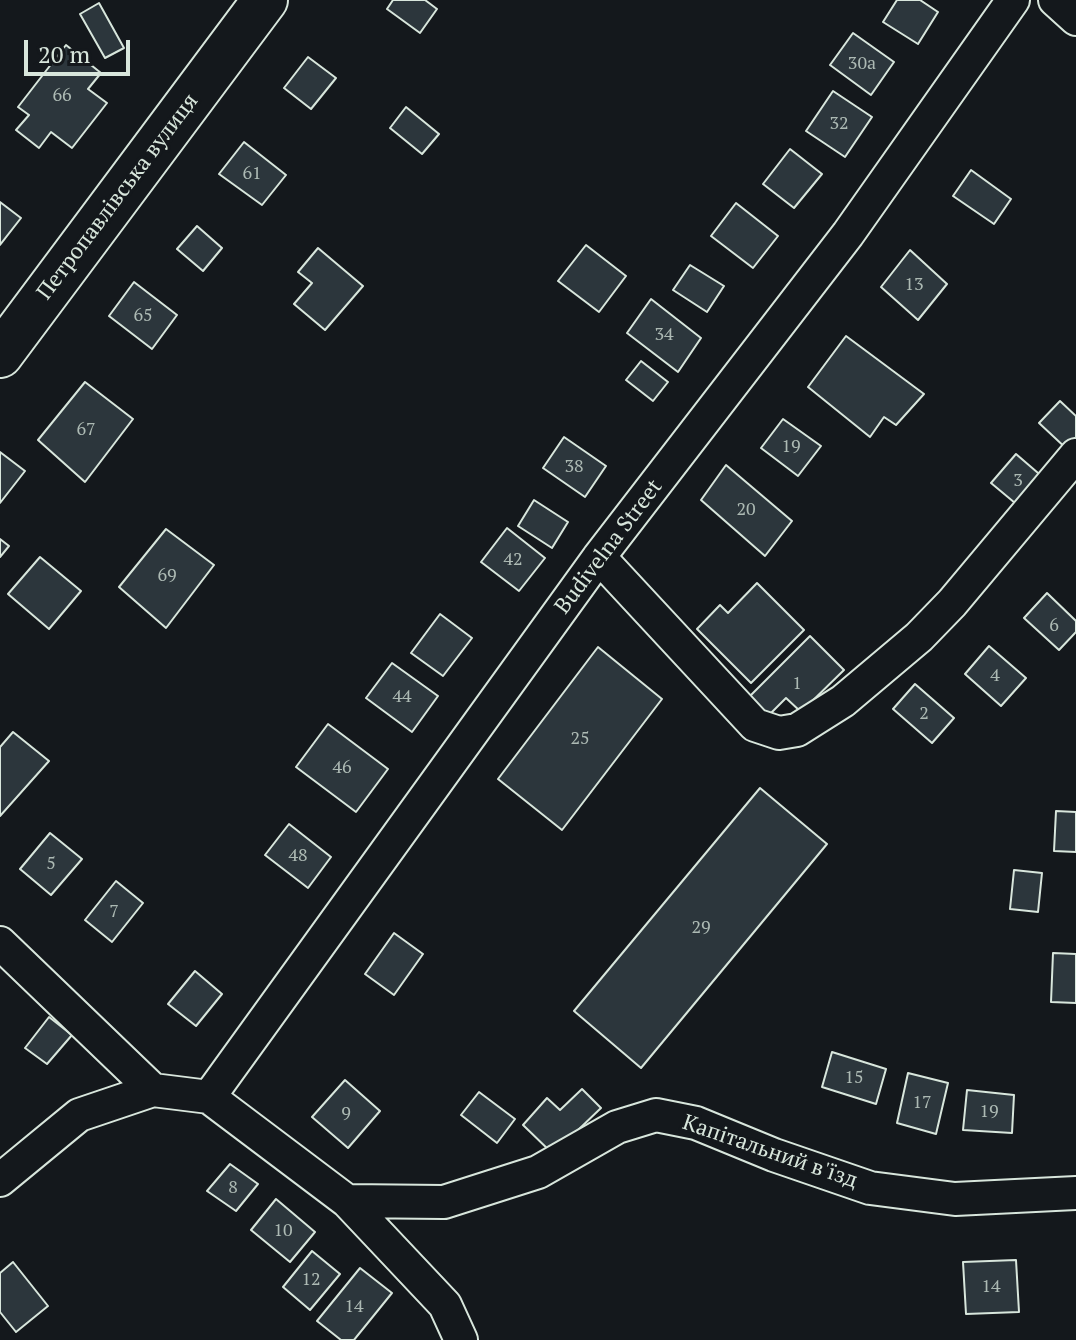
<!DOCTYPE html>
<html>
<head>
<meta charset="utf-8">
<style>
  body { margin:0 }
  #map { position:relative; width:1076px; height:1340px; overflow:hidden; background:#14181c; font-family:"PT Serif",serif }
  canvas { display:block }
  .scale { position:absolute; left:24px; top:40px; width:106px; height:36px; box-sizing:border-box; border:4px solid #d8e6dc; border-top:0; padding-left:10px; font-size:24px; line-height:28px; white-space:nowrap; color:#d8e6dc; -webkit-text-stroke:6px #14181c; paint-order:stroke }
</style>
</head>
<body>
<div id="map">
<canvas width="1076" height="1340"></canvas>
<div class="scale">20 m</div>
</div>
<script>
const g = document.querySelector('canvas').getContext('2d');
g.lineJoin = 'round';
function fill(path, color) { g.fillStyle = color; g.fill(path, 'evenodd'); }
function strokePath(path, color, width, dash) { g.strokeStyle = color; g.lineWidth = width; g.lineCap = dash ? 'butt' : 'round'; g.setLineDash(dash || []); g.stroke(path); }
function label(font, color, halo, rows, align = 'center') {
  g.font = font + ' "PT Serif",serif'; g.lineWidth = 6; g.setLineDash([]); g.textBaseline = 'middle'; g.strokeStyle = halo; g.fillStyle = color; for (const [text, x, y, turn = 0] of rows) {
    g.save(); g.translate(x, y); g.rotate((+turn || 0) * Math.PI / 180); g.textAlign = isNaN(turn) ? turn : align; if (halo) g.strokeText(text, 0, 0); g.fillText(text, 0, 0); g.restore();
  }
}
const building = new Path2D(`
  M 393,0 L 425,0 L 437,9 L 420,33 L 387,9 Z
  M 897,0 L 920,0 L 938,12 L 918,44 L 883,22 Z
  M 99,3 L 124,48 L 105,58 L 80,14 Z
  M 853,33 L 894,62 L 871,95 L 830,65 Z
  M 66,45 L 101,73 L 88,89 L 107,103 L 72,148 L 51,132 L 39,148 L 16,130 L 29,115 L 18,107 Z
  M 308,57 L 336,78 L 311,109 L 284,88 Z
  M 833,91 L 872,117 L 845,157 L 806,131 Z
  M 406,107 L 439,134 L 422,154 L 390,128 Z
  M 244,142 L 286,175 L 262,205 L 219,174 Z
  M 790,149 L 822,174 L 794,208 L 763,184 Z
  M 971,170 L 1011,199 L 994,224 L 953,196 Z
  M 0,202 L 21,218 L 0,245 Z
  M 736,203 L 778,236 L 753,268 L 711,236 Z
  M 197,226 L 222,248 L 203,271 L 177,249 Z
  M 586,245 L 626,276 L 599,312 L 558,281 Z
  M 318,248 L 363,286 L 325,330 L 294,304 L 312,283 L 298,272 Z
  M 910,250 L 947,284 L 918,320 L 881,287 Z
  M 690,265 L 724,286 L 707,312 L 673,290 Z
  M 134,282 L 177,315 L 152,349 L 109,316 Z
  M 651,299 L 701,338 L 678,372 L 627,333 Z
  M 846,336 L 924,394 L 896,425 L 884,417 L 870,437 L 808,387 Z
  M 641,361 L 668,382 L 653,401 L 626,380 Z
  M 85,382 L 133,419 L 85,482 L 38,440 Z
  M 1060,401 L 1076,416 L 1076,444 L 1069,451 L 1039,423 Z
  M 783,419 L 821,446 L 798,476 L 761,448 Z
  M 564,437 L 606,466 L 585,497 L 543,468 Z
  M 0,452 L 25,471 L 0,503 Z
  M 1016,454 L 1045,479 L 1021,508 L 991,483 Z
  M 726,465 L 792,521 L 765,556 L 701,500 Z
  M 534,500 L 568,522 L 552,548 L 518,526 Z
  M 507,528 L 545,558 L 519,591 L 481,562 Z
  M 166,529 L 214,565 L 166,628 L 119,587 Z
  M 0,539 L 9,546 L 0,557 Z
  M 40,557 L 81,591 L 49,629 L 8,594 Z
  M 757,583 L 804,630 L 751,683 L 697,629 L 720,605 L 728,613 Z
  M 1047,593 L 1076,621 L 1076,632 L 1059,650 L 1024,618 Z
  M 440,614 L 472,638 L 443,676 L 411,653 Z
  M 810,636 L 844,670 L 801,712 L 786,698 L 768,716 L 749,697 Z
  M 989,646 L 1026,678 L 1001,706 L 965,674 Z
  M 598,647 L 662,699 L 562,830 L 498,779 Z
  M 392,663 L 438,696 L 412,732 L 366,698 Z
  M 915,684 L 954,718 L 932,743 L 893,709 Z
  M 328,724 L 388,769 L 356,812 L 296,767 Z
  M 13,732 L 49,761 L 0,816 L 0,747 Z
  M 760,788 L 827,844 L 641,1068 L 574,1011 Z
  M 1056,811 L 1076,812 L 1076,852 L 1054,851 Z
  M 289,824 L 331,857 L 308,888 L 265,855 Z
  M 50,833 L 82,859 L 51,895 L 20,869 Z
  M 1014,870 L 1042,873 L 1038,912 L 1010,909 Z
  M 116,881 L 143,903 L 112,942 L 85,920 Z
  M 394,933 L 423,954 L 394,995 L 365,974 Z
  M 1053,953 L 1076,954 L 1076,1003 L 1051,1002 Z
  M 195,971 L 222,994 L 196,1026 L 168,1004 Z
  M 49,1017 L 72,1035 L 47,1064 L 25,1048 Z
  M 832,1052 L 886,1069 L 876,1104 L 822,1087 Z
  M 908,1073 L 948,1083 L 936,1134 L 897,1123 Z
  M 345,1080 L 380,1111 L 348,1148 L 312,1117 Z
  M 582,1089 L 601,1108 L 553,1154 L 523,1125 L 547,1098 L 560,1110 Z
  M 967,1090 L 1014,1095 L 1012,1133 L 963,1130 Z
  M 479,1092 L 515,1119 L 497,1143 L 461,1115 Z
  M 230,1164 L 258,1184 L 236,1211 L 207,1191 Z
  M 276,1199 L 315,1232 L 290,1262 L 251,1230 Z
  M 312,1251 L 340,1274 L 310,1310 L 283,1287 Z
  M 1016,1260 L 1019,1312 L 966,1314 L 963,1262 Z
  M 13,1262 L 48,1306 L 16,1332 L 0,1312 L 0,1273 Z
  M 360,1268 L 392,1293 L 354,1340 L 341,1340 L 317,1321 Z`);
fill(building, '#2c363c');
strokePath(building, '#d8e6dc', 2);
const street = new Path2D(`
  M 1055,0 L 1076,19
  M 599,557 L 755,725 L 779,733 L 797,730 L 843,701 L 919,637 L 952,603 L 1076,455
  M 0,943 L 153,1090 L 209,1097 L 347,1201 L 444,1202 L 538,1172 L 617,1127 L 656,1115 L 696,1123 L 774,1155 L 870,1188 L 955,1199 L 1076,1193
  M 209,1097 L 599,557 L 848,234 L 1013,0
  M 0,1180 L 79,1115 L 153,1090
  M 347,1201 L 445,1305 L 461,1340`);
const secondary = new Path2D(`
  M 0,355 L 265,0`);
strokePath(street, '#d8e6dc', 36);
strokePath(secondary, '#d8e6dc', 48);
strokePath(street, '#14181c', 32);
strokePath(secondary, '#14181c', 44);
label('18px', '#adbab4', null, [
  ["30а",862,64],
  ["66",62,96],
  ["32",839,124],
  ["61",252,174],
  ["13",914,285],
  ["65",143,316],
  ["34",664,335],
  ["67",86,430],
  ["19",791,447],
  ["38",574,467],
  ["3",1018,481],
  ["20",746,510],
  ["42",513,560],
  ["69",167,576],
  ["6",1054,626],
  ["4",995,676],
  ["1",797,684],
  ["44",402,697],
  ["2",924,714],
  ["25",580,739],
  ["46",342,768],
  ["48",298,856],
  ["5",51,864],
  ["7",114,912],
  ["29",701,928],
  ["15",854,1078],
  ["17",922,1103],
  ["19",989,1112],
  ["9",346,1114],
  ["8",233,1188],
  ["10",283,1231],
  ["12",311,1280],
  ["14",991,1287],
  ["14",354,1307]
]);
label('22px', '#d8e6dc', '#14181c', [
  ["Петропавлівська вулиця",118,197,-53],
  ["Budivelna Street",609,547,-53],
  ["Капітальний в'їзд",770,1152,19]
]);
</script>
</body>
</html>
